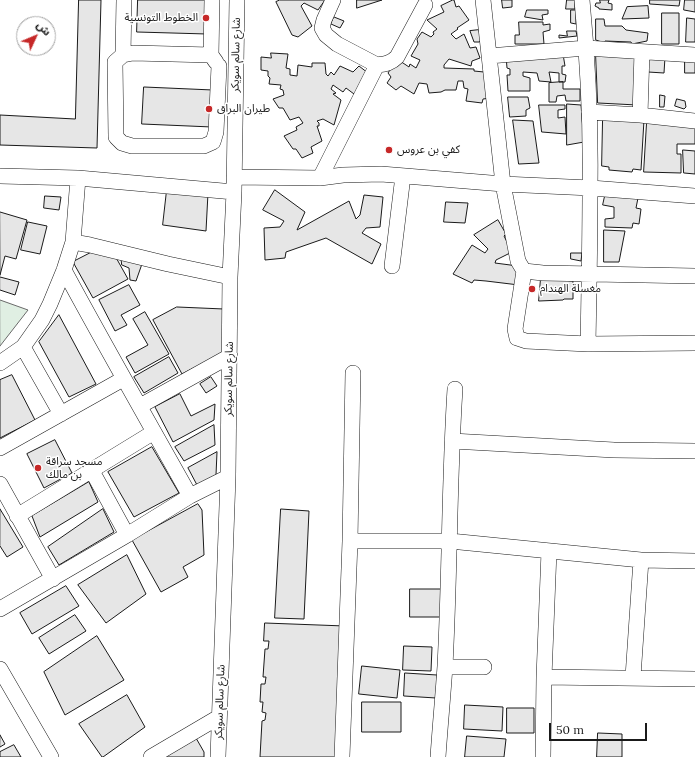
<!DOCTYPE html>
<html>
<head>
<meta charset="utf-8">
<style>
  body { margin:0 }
  #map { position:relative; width:695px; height:757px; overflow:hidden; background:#fff; font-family:Lora,"Noto Sans Arabic",serif }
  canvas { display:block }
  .north { position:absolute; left:16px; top:16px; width:40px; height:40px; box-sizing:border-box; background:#fff; border:1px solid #a3a3a3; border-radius:50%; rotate:46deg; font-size:11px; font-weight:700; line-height:16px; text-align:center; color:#1a1a1a }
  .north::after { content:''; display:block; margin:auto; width:14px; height:18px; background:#c62828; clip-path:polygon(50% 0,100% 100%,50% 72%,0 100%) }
  .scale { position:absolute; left:549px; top:723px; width:98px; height:18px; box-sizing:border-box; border:2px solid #1a1a1a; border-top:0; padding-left:5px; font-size:12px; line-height:14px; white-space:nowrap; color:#1a1a1a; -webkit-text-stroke:3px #fff; paint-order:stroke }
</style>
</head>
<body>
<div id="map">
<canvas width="695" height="757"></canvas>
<div class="north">ش</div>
<div class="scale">50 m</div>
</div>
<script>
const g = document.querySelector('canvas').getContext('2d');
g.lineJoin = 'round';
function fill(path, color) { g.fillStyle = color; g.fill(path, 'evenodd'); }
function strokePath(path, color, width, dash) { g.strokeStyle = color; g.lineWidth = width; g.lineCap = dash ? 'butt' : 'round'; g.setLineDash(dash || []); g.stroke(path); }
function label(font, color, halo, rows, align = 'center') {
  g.font = font + ' Lora,"Noto Sans Arabic",serif'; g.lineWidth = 3; g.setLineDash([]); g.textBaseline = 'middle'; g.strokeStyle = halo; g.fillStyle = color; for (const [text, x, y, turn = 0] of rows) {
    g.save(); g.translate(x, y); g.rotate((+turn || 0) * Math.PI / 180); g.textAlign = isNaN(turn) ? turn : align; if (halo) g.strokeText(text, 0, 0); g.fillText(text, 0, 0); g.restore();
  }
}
const green = new Path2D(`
  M 0,300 L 28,310 L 0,346 Z`);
fill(green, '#e0efe3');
strokePath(green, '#6a6a6a', 1);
const building = new Path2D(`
  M 79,0 L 101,0 L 97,148 L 0,145 L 0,115 L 75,119 Z
  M 138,0 L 208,0 L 207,34 L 137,32 Z
  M 280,0 L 325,0 L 318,10 L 304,3 L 301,6 L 312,26 L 298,37 L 292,35 L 276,2 Z
  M 357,0 L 382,0 L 357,8 Z
  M 453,0 L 454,0 L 456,7 L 459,6 L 469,20 L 457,28 L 458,29 L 451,34 L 456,39 L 464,34 L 470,48 L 476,47 L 480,58 L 472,61 L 471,66 L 449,59 L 444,65 L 444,68 L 474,69 L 474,71 L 484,72 L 491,98 L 483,99 L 482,103 L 466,101 L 468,89 L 464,88 L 463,81 L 458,81 L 456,90 L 445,90 L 441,92 L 429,93 L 427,84 L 419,83 L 414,94 L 401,86 L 396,90 L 387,83 L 391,77 L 388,73 L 397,59 L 409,67 L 410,64 L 416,68 L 420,60 L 411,56 L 418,44 L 417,39 L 422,32 L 431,37 L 434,34 L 433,32 L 437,29 L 427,20 L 444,12 L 441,6 Z
  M 502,0 L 512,0 L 512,7 L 503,8 Z
  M 567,0 L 575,0 L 575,9 L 566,9 Z
  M 600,0 L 609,0 L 608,3 L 612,4 L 612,10 L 599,9 L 599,8 L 595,6 L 596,3 L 600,3 Z
  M 650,0 L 680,0 L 679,6 L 650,4 Z
  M 685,0 L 695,0 L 695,12 L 684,10 Z
  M 648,6 L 649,18 L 622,19 L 627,7 Z
  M 527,10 L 548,10 L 548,14 L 542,15 L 543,20 L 525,17 Z
  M 571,10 L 576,10 L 576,24 L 571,23 Z
  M 662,13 L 679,13 L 679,44 L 662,44 Z
  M 334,17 L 344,21 L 340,28 L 331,24 Z
  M 687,18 L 695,19 L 695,42 L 686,42 Z
  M 596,19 L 604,19 L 605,26 L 622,26 L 626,30 L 648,33 L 647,41 L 632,44 L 631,42 L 605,41 L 604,43 L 596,40 Z
  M 519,22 L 543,22 L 543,25 L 550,24 L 550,30 L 543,32 L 544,44 L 515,44 L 515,35 L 519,35 Z
  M 479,30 L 481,41 L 479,42 L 474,42 L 470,31 Z
  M 567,31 L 576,31 L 577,36 L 559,38 L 559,35 L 567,36 Z
  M 271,53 L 288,54 L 286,68 L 290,69 L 290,75 L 297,76 L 298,65 L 312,67 L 312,63 L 325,63 L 326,74 L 328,76 L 331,72 L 334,75 L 340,66 L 353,72 L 359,66 L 368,73 L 358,97 L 346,88 L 343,92 L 333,85 L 331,89 L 336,93 L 333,94 L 341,100 L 334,125 L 323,119 L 317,121 L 319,123 L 319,126 L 317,126 L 322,141 L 311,147 L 313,153 L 302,158 L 296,149 L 293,149 L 284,136 L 297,130 L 296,127 L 303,123 L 299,117 L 290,120 L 283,108 L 279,108 L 273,99 L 284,95 L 283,90 L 280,89 L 281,85 L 269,84 L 270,78 L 268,76 L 268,71 L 261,70 L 261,57 L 271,58 Z
  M 563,54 L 565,66 L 562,66 L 562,74 L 566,75 L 565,82 L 559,82 L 559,73 L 549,72 L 551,82 L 539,81 L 537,73 L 523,72 L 523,76 L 530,78 L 530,91 L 508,91 L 507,75 L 510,75 L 510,69 L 507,68 L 506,56 Z
  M 596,55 L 639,57 L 637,105 L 598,103 Z
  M 649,56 L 665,57 L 664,73 L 648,72 Z
  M 685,60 L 695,61 L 695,73 L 685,73 Z
  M 563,82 L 563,89 L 580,89 L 580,101 L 566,101 L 565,95 L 557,96 L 556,102 L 549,102 L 549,83 Z
  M 144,87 L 213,90 L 212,127 L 142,124 Z
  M 660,95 L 665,96 L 664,107 L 660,107 Z
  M 508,97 L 528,97 L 530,108 L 526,110 L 526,116 L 510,117 Z
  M 677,99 L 685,101 L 686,107 L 684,109 L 675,106 Z
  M 567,104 L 581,105 L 584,142 L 567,145 Z
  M 539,105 L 565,105 L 565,109 L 558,110 L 558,118 L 565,117 L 566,134 L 542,132 Z
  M 603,118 L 644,120 L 641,170 L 633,169 L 632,172 L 609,170 L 609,167 L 602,166 Z
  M 513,120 L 533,121 L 539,163 L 519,164 Z
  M 647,122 L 695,126 L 695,144 L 677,144 L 677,154 L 681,154 L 681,173 L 644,172 Z
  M 683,150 L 695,151 L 695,174 L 684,173 Z
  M 167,190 L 208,193 L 206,231 L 163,225 Z
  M 275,190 L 305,212 L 297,230 L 349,201 L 356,219 L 360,215 L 364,195 L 383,197 L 380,227 L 366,228 L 362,233 L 381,244 L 372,264 L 326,238 L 286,252 L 285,258 L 265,260 L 264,228 L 280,227 L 284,221 L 263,210 Z
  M 45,196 L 61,197 L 59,210 L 44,208 Z
  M 605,196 L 638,198 L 636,208 L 641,209 L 639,224 L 633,223 L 632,228 L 605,227 L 605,219 L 614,218 L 614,207 L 603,205 Z
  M 446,202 L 468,203 L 465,223 L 444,222 Z
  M 0,212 L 27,220 L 16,259 L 5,256 L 0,275 Z
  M 498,220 L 506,234 L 504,236 L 512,252 L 496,260 L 495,263 L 518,266 L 519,285 L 486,281 L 474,280 L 472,283 L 453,274 L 472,245 L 485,253 L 488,249 L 474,235 Z
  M 28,222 L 47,226 L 40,254 L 21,250 Z
  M 604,230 L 625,231 L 619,262 L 604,262 Z
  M 96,250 L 114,254 L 128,279 L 93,298 L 73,262 Z
  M 571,253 L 582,253 L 581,261 L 571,259 Z
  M 121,254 L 143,261 L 136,281 L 130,280 L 129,268 L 122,265 Z
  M 0,277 L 19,282 L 15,295 L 0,290 Z
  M 541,278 L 573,281 L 573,299 L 564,299 L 563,300 L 539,301 Z
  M 129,285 L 140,305 L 121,315 L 127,325 L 115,331 L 99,300 Z
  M 177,307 L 224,309 L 223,353 L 182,374 L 153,320 Z
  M 145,312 L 169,354 L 135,373 L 126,357 L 148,345 L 133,319 Z
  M 59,315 L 96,384 L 69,397 L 39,342 Z
  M 169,357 L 178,373 L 144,393 L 134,377 Z
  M 12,375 L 35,420 L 0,438 L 0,380 Z
  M 211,377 L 217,386 L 206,393 L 200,384 Z
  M 180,394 L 191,416 L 215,404 L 214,420 L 173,442 L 155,407 Z
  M 214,425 L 215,445 L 184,461 L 175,447 Z
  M 55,440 L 72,473 L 44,488 L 27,454 Z
  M 152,447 L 179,493 L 134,517 L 108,472 Z
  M 217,452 L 216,475 L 197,485 L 188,468 Z
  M 89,482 L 98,502 L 40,537 L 32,516 Z
  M 198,504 L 202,510 L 204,555 L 183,567 L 188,577 L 161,592 L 132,540 Z
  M 0,509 L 23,547 L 7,557 L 0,546 Z
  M 103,509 L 114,532 L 59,565 L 48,547 Z
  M 281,509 L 309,511 L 304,619 L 275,618 Z
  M 127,555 L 146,594 L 106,623 L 78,585 Z
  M 66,586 L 79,606 L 32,634 L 20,613 Z
  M 410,589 L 443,589 L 443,617 L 410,617 Z
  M 75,615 L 86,631 L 49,654 L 39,638 Z
  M 265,623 L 345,626 L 340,757 L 260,757 L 262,721 L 265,720 L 266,713 L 262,712 L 263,702 L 260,702 L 261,684 L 265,684 L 266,677 L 263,677 L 265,649 L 268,649 L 269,641 L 264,641 Z
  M 97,636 L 124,680 L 65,715 L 44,672 Z
  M 404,646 L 432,647 L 431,671 L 403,670 Z
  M 362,666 L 400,670 L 397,698 L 359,694 Z
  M 405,673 L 437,675 L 436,698 L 404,696 Z
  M 127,695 L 145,727 L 103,757 L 102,757 L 79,724 Z
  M 362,702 L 401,702 L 401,732 L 362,732 Z
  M 465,705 L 503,707 L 502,731 L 464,729 Z
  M 507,708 L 534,708 L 534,733 L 507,733 Z
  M 598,733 L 622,734 L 622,757 L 597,757 Z
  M 0,735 L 5,744 L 0,747 Z
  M 467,736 L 506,739 L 504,757 L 465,757 Z
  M 196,738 L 204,752 L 204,757 L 164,757 Z
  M 14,745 L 21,757 L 0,757 L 0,752 Z`);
fill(building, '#e6e6e6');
strokePath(building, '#1a1a1a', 1);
const minor = new Path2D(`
  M 212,0 L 211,55 L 216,62
  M 333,0 L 324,20 L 322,28 L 326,35 L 337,44 L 377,65
  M 483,0 L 503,184 L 518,261 L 524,271 L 543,273 L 695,276
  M 582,0 C 588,63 591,126 590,188 C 590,240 589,292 588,344 L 695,343
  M 123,55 L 124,0
  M 211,55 L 133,53 L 123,55 L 115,62 L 116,137 L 122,143 L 132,146 L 204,146 L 213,142 L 216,132 L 219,66
  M 489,56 L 586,48 L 695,55
  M 589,112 L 640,115 L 695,121
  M 640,115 L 642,52
  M 0,176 L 78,178 L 234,192
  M 234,177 L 320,178 L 343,175 L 381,174 L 503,184 L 591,188 L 695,196
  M 320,178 L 377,65 C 386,64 391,63 397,57 L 425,5
  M 73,242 L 90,245 L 168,264 L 230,277
  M 392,266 L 403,176
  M 64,270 C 105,346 148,421 190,496
  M 524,271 L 515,329 L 517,338 L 526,341 L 588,344
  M 23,347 L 61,414
  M 0,363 L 23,347 L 42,320 L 50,304 L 64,270 L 73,242 L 78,178
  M 140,406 L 230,356
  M 452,441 L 614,450 L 695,451
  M 0,448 L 123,379
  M 92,471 L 127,535
  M 0,484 L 53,579
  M 17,516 L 154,432
  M 350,541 L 450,541 L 641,560 L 695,561
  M 0,609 L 127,535 L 190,496 L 228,477
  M 445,667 L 484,667
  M 0,669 L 51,757
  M 544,677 L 695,679
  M 633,677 L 641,560
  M 151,757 L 219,717
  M 218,757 L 228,477 L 230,277 L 234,192 L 237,0
  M 342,757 L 350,541 L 353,373
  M 438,757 C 440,727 443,696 445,666 C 450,573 449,481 455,389
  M 543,757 L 544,677 L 549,551`);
strokePath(minor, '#1a1a1a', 16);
strokePath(minor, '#fff', 15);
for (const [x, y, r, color] of [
  [206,18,4,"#c62828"],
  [209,109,4,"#c62828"],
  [389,150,4,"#c62828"],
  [532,289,4,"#c62828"],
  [38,468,4,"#c62828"]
]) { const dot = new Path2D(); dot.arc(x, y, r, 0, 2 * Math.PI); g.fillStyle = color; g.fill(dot); strokePath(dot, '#fff', 1.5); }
label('11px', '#1a1a1a', '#fff', [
  ["الخطوط التونسية",198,18,"right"],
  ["طيران البراق",217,109],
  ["كفي بن عروس",397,150],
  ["مغسلة الهندام",540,289],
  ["مسجد سراقة",46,462],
  ["بن مالك",46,475]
], 'left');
label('11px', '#1a1a1a', '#fff', [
  ["شارع سالم سويكر",236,55,-89],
  ["شارع سالم سويكر",229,379,-89],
  ["شارع سالم سويكر",220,702,-88]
]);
</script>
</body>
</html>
